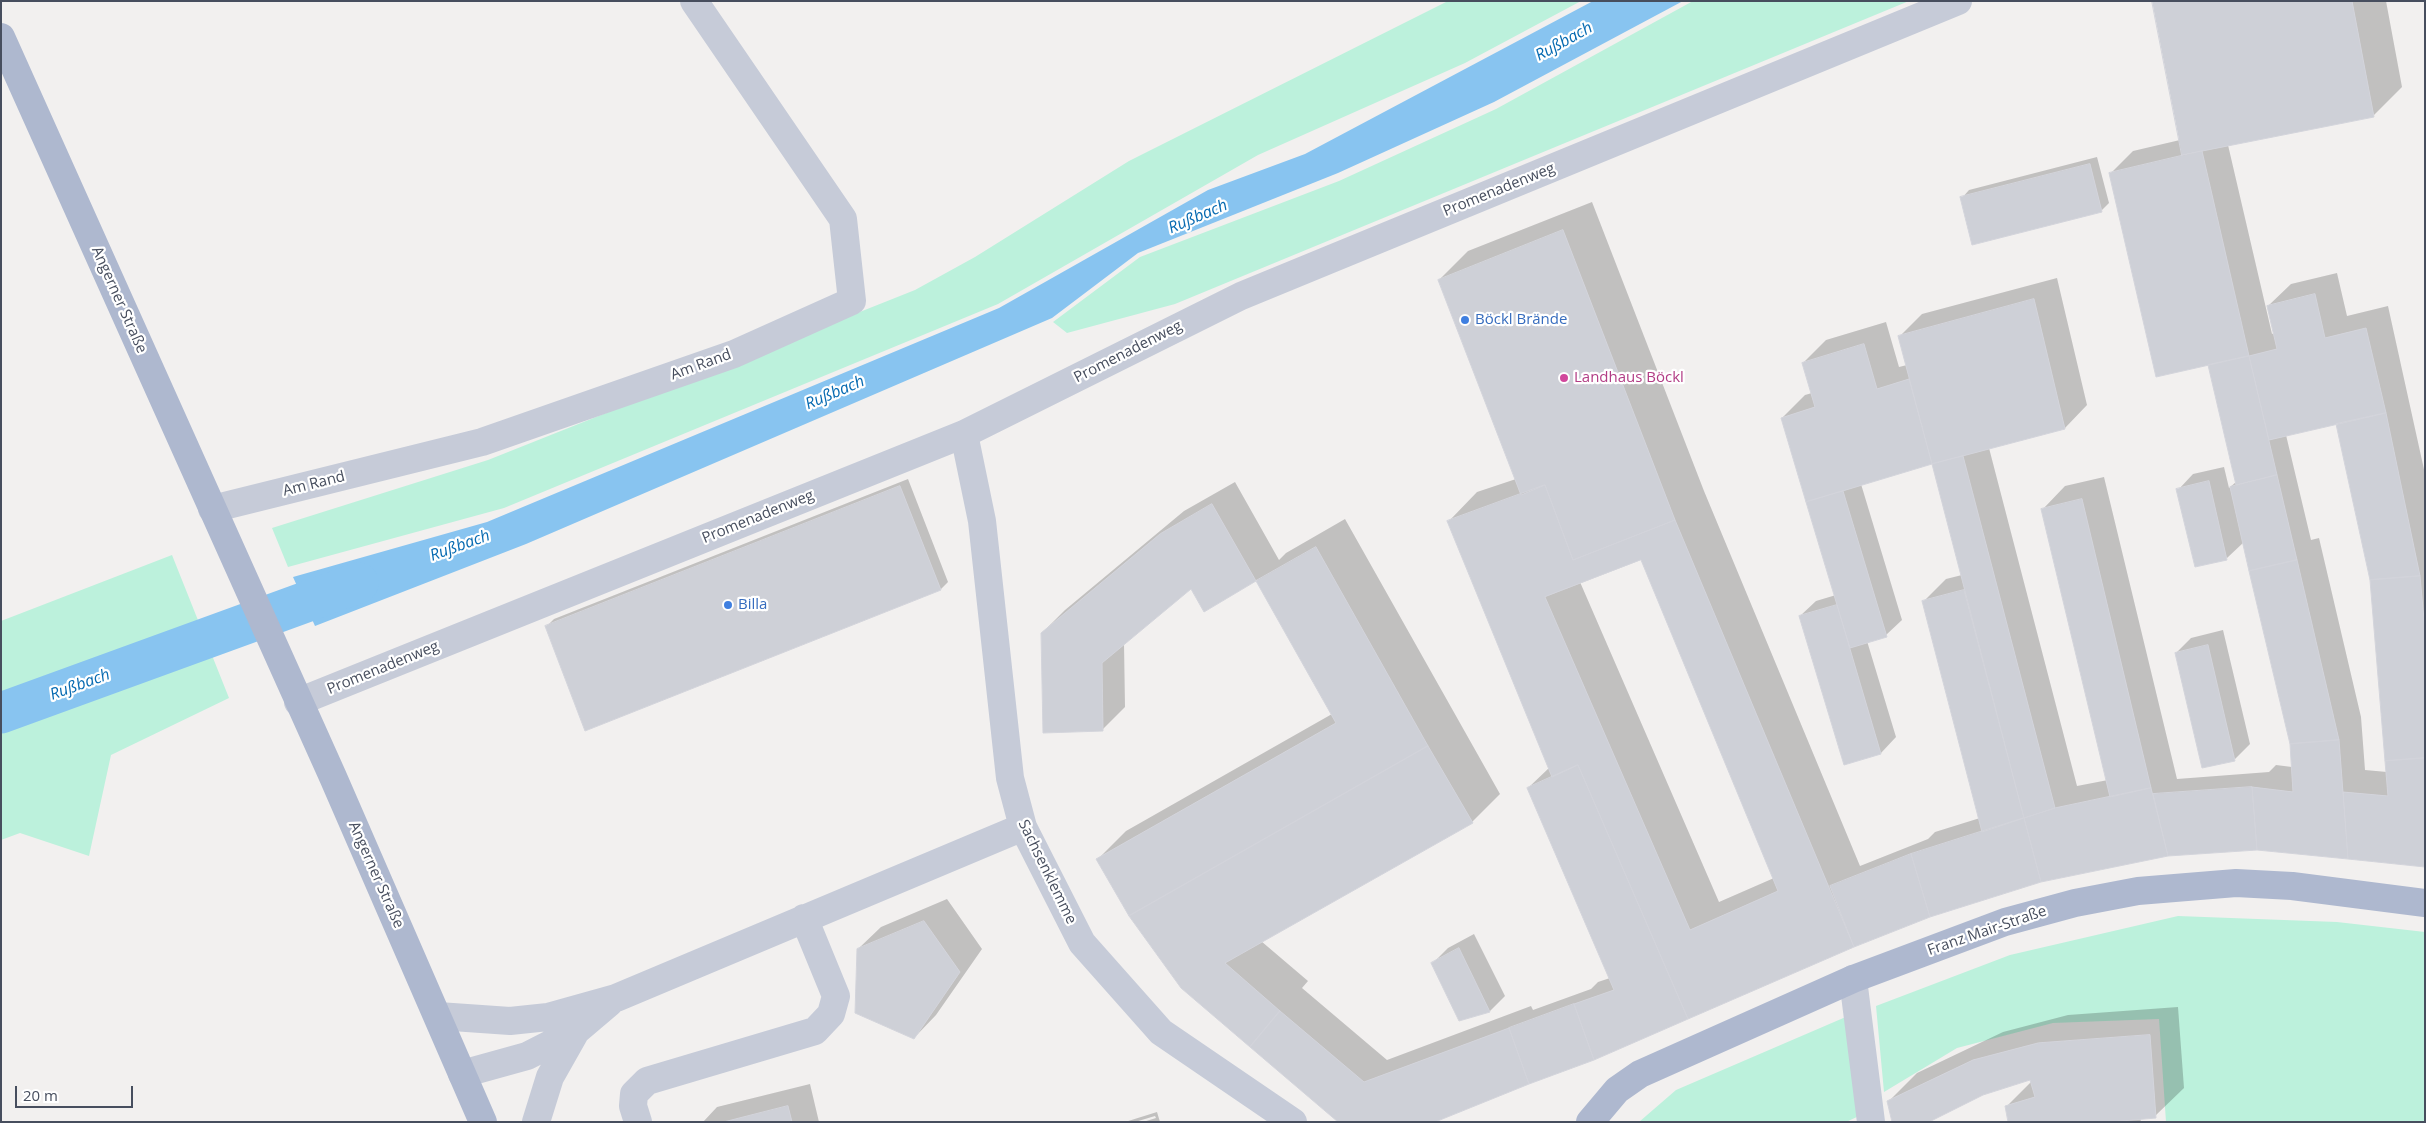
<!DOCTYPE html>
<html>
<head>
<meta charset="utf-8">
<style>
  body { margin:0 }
  #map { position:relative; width:2426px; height:1123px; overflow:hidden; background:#f2f0ef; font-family:"Open Sans",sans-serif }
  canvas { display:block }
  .frame { position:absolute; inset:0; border:2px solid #474e5e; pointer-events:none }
  .scale { position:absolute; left:15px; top:1086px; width:118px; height:22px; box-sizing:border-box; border:2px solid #474e5e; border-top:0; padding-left:6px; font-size:15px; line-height:18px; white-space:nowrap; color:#474e5e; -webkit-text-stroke:4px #fff; paint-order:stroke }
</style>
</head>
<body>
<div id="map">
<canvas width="2426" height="1123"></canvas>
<div class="frame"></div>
<div class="scale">20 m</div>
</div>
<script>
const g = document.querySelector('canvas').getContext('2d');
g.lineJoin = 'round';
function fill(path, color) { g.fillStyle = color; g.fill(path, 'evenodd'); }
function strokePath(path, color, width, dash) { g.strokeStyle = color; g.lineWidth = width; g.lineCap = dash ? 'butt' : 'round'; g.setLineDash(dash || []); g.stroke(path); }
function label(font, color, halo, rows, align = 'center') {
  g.font = font + ' "Open Sans",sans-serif'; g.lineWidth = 4.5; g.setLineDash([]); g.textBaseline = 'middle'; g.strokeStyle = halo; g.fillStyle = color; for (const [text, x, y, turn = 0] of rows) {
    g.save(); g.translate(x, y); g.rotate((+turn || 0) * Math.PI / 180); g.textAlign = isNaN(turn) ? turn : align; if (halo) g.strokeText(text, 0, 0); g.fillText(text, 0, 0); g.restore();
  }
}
fill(new Path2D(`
  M 1448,1 L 1581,1 L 1465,63 L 1258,155 L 998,304 L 504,508 L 288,567 L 272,528 L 488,460 L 915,290 L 975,257 L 1129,161 Z
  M 1693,1 L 1909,1 L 1175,304 L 1067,333 L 1053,322 L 1140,257 L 1339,181 L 1496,109 Z
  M 172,555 L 229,698 L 111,755 L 89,856 L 20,833 L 1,840 L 1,621 Z
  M 2178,916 L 2337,922 L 2425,932 L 2425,1122 L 2166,1122 L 2159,1019 L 2053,1023 L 1957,1048 L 1884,1092 L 1876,1006 L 2010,955 Z
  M 1848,1016 L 1859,1116 L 1846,1122 L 1639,1122 L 1676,1090 Z`), '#bcf1dc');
fill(new Path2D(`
  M 1593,1 L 1683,1 L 1494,102 L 1338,173 L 1138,253 L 1052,318 L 526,544 L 315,626 L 293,577 L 487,522 L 999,308 L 1208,190 L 1305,154 Z`), '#88c4f0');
fill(new Path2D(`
  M 2153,1 L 2386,1 L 2402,87 L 2373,116 L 2228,145 L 2272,334 L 2274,333 L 2268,306 L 2291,284 L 2337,273 L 2347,316 L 2388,306 L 2425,474 L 2425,866 L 2258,849 L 2169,853 L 2041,881 L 1931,915 L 1853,946 L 1593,1059 L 1340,1122 L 1098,859 L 1126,831 L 1332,714 L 1257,580 L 1204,610 L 1191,587 L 1124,643 L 1125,707 L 1102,730 L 1042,633 L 1065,610 L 1184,511 L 1235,482 L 1279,560 L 1286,553 L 1345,519 L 1500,794 L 1472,822 L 1261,941 L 1308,981 L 1302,988 L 1387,1060 L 1531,1006 L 1533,1010 L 1591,989 L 1598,982 L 1610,978 L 1528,788 L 1550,767 L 1449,521 L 1477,492 L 1516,479 L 1439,280 L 1468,251 L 1592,202 L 1704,491 L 1860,866 L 1928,839 L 1935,832 L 1980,818 L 1924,601 L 1946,579 L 1962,575 L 1932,463 L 1861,484 L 1902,620 L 1886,635 L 1867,641 L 1896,737 L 1881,753 L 1845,764 L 1800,616 L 1816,601 L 1836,595 L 1782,418 L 1805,395 L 1812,393 L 1803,363 L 1826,340 L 1886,322 L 1899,367 L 1907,365 L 1900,336 L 1922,314 L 2057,278 L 2087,405 L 2065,428 L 1989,448 L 2077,786 L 2108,780 L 2043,509 L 2065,486 L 2104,477 L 2177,779 L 2269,772 L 2276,765 L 2292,767 L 2291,744 L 2244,542 L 2227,558 L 2196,566 L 2178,490 L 2193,474 L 2224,467 L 2229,488 L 2236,482 L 2209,366 L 2110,174 L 2133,151 L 2180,140 ZM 2337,422 L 2371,580 L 2387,772 L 2365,770 L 2361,717 L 2319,538 L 2311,540 L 2286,435 ZM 1642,559 L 1774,878 L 1719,902 L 1580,582 Z
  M 2097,157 L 2109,203 L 2101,211 L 1962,198 L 1969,190 Z
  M 908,479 L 948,582 L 941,589 L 546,627 L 554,619 Z
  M 2223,630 L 2250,744 L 2235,759 L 2203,767 L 2176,653 L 2191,638 Z
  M 947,899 L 982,949 L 936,1015 L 914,1038 L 858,949 L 881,927 Z
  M 1474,934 L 1505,996 L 1490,1011 L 1460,1020 L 1432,964 L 1448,948 Z
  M 2178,1007 L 2184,1088 L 2155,1116 L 2140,1117 L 2141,1122 L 2009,1122 L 2006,1107 L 2032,1081 L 2031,1078 L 1889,1101 L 1917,1073 L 2003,1032 L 2068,1015 Z
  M 810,1084 L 819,1122 L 703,1122 L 717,1107 Z
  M 1157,1112 L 1160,1122 L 1143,1122 L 1156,1118 L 1155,1116 L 1135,1122 L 1125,1122 Z`), '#0003');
strokePath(new Path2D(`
  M 1,713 L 358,583`), '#88c4f0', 41);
const building = new Path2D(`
  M 2152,1 L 2352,1 L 2374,117 L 2182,155 Z
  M 2202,151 L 2249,356 L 2156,377 L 2109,173 Z
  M 2090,164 L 2102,212 L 1972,245 L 1960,197 Z
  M 1563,230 L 1675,520 L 1573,560 L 1545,485 L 1521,495 L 1438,280 Z
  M 2315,294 L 2325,338 L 2366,328 L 2386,413 L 2269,440 L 2249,356 L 2277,349 L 2267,306 Z
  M 2034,299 L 2065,429 L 1932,464 L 1898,336 Z
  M 1864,344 L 1877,389 L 1909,379 L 1932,464 L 1806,502 L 1781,418 L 1815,407 L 1802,363 Z
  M 2249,356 L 2277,475 L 2236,485 L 2208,365 Z
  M 2386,413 L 2420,576 L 2370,580 L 2336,424 Z
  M 1963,456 L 2055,808 L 2024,818 L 1932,464 Z
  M 2277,475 L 2297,560 L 2249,571 L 2230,487 Z
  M 2209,481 L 2227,560 L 2195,567 L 2176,489 Z
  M 1545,485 L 1573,560 L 1675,520 L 1854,947 L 1688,1019 L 1578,765 L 1552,777 L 1447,521 ZM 1641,560 L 1778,891 L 1690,930 L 1545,597 Z
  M 900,486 L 941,590 L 585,731 L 545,626 Z
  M 1843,491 L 1887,637 L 1850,648 L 1806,502 Z
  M 2082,499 L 2151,788 L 2110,797 L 2041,509 Z
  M 1212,504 L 1256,581 L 1204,612 L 1191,589 L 1102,663 L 1103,731 L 1043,733 L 1041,633 L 1160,534 Z
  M 1316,547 L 1428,746 L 1129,916 L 1096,859 L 1336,723 L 1256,581 Z
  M 2297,560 L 2339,740 L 2290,744 L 2249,571 Z
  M 2420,576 L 2425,631 L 2425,758 L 2385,761 L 2370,580 Z
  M 1964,590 L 2024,818 L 1982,832 L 1922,601 Z
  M 1837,605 L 1881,754 L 1844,765 L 1799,616 Z
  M 2208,645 L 2235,761 L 2202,768 L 2175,653 Z
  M 2339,740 L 2348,859 L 2257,850 L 2252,787 L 2293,792 L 2290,744 Z
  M 1428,746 L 1473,823 L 1225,963 L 1280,1011 L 1250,1047 L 1181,988 L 1129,916 Z
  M 2425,758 L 2425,867 L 2348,859 L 2343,792 L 2388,796 L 2385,761 Z
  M 1578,765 L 1688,1019 L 1594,1060 L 1574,1004 L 1614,990 L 1527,788 Z
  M 2252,787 L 2257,850 L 2168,856 L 2153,794 Z
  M 2151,788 L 2168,856 L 2041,882 L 2024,818 L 2055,808 Z
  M 2024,818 L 2041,882 L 1930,917 L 1911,854 Z
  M 1911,854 L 1930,917 L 1854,947 L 1830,886 Z
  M 924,921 L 960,972 L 914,1039 L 855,1013 L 857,949 Z
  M 1459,948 L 1490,1012 L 1459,1021 L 1431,963 Z
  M 1574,1004 L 1594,1060 L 1529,1084 L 1509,1028 Z
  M 1280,1011 L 1364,1082 L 1509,1028 L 1529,1084 L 1435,1122 L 1338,1122 L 1250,1047 Z
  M 2150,1035 L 2156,1118 L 2109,1122 L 2008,1122 L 2005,1106 L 2035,1097 L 2030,1080 L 1983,1095 L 1929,1122 L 1892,1122 L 1887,1101 L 1973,1060 L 2038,1043 Z
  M 788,1106 L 792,1122 L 724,1122 Z`);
fill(building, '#ced0d7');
strokePath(building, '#d3d4db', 1);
strokePath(new Path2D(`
  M 964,434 L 982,521 L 1010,778 L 1023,827 L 1082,943 L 1161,1032 L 1293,1122
  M 212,509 L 482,442 L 734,354 L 852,301 L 843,219 L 694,1
  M 298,702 L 964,434 L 1241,296 L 1958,1
  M 1853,979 L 1871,1122
  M 438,1016 L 510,1021 L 548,1017 L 616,998 L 1023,827
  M 462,1074 L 527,1056 L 576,1031 L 609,1003
  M 536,1122 L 550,1077 L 576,1031
  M 638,1122 L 633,1106 L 634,1094 L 647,1081 L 815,1031 L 831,1014 L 836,996 L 804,918`), '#c6cbd8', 28);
strokePath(new Path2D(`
  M 1,37 L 333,777 L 483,1122
  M 1590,1122 L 1617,1090 L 1640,1074 L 1853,979 L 2005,922 L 2075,903 L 2138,891 L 2236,883 L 2292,886 L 2425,903`), '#aeb8cf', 28);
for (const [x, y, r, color] of [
  [1465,320,5,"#3f7fe0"],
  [1564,378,5,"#d1479c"],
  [728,605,5,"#3f7fe0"]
]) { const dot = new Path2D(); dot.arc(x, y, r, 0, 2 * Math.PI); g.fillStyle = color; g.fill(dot); strokePath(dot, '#fff', 2); }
label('15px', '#474e5e', '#fff', [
  ["Promenadenweg",1499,190,-22],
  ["Angerner Straße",119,300,66],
  ["Promenadenweg",1128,352,-27],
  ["Am Rand",701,365,-20],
  ["Am Rand",314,484,-14],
  ["Promenadenweg",758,517,-22],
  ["Promenadenweg",383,668,-22],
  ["Sachsenklemme",1047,872,64],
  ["Angerner Straße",376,875,66],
  ["Franz Mair-Straße",1987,931,-19]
]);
label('15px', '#366cbe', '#fff', [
  ["Böckl Brände",1475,320],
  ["Billa",738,605]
], 'left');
label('15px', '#b23c85', '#fff', [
  ["Landhaus Böckl",1574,378]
], 'left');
label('italic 16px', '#066ab1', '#fff', [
  ["Rußbach",1564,42,-29],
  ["Rußbach",1198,217,-23],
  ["Rußbach",835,393,-23],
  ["Rußbach",460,546,-20],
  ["Rußbach",80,685,-20]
]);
</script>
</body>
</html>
